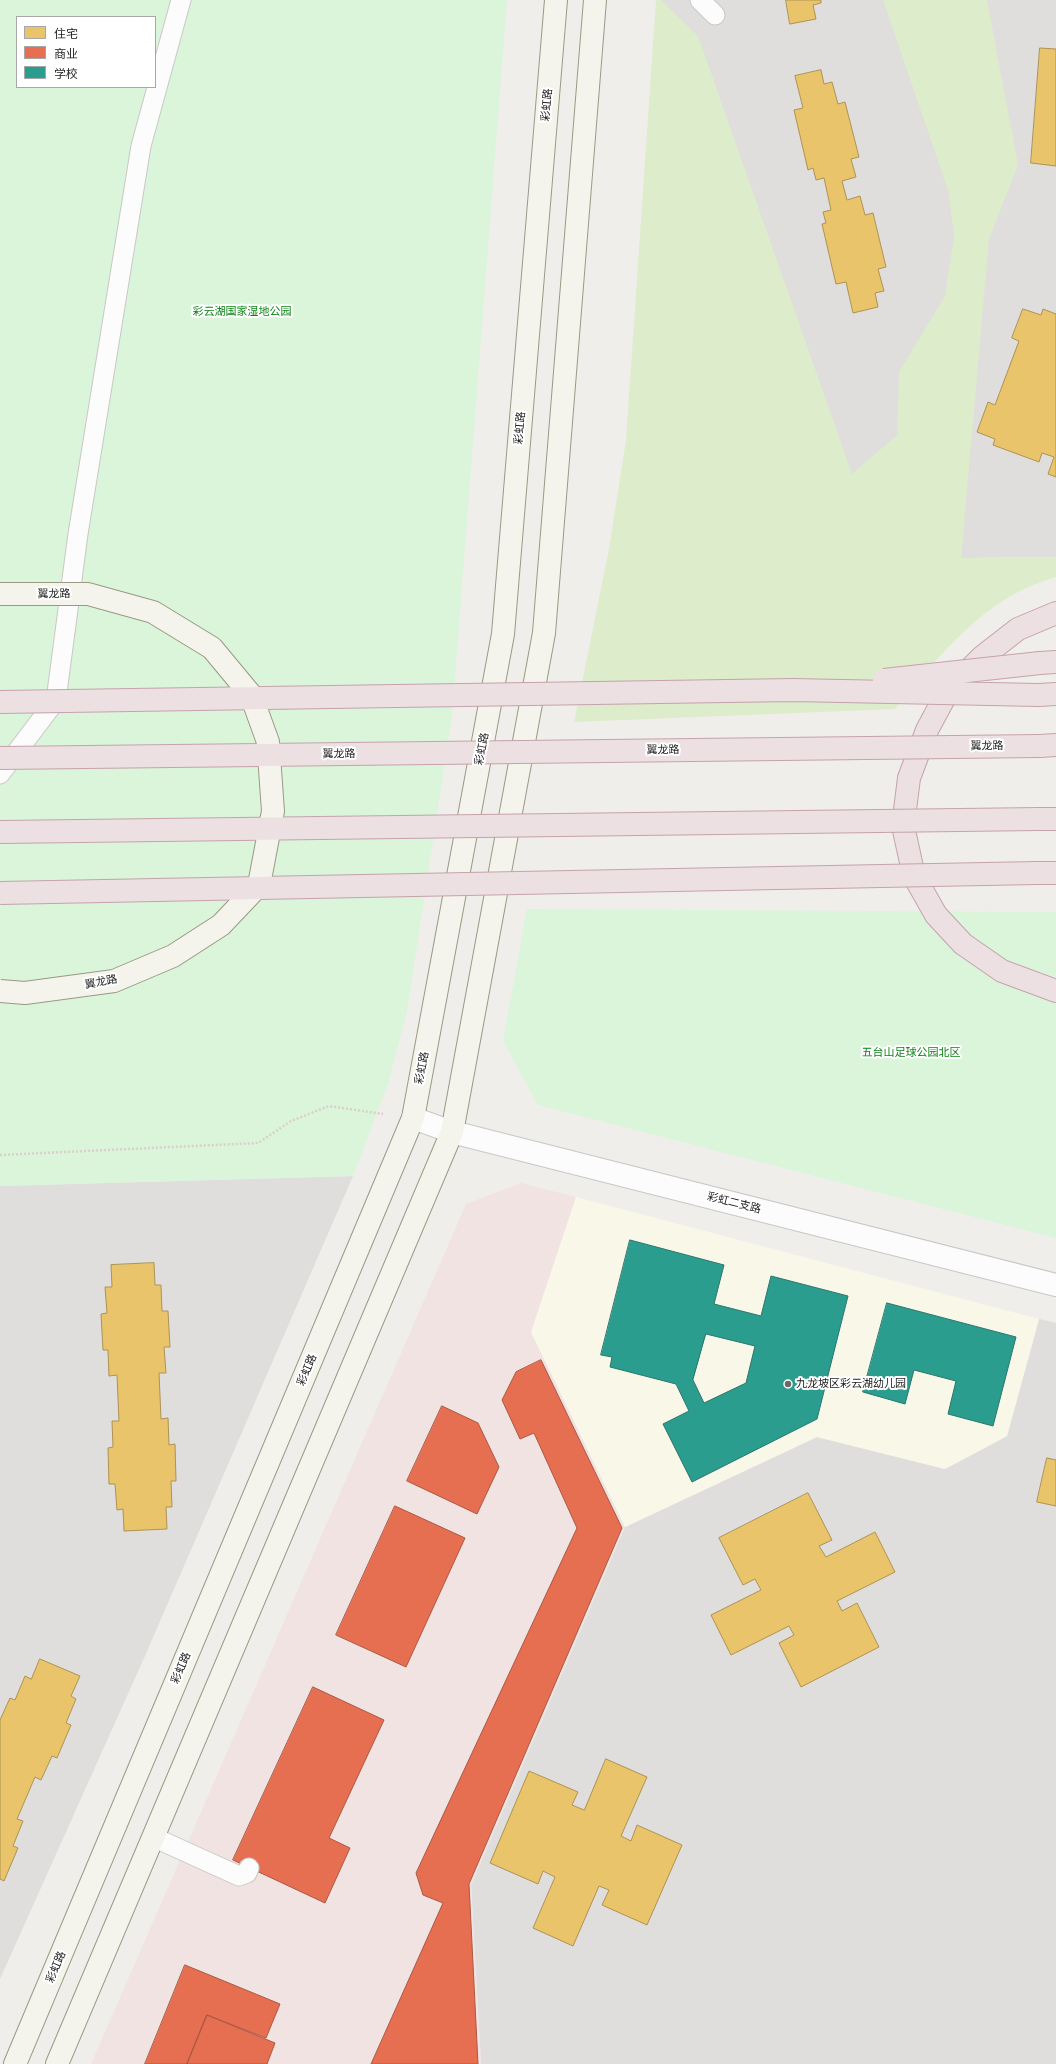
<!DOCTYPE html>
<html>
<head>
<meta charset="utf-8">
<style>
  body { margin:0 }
  #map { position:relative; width:1056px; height:2064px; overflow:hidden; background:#f0eeeb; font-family:"Alegreya Sans","Noto Sans SC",sans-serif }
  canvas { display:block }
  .legend { position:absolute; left:16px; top:16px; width:140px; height:72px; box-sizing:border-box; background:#fff; border:1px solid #a7a7a7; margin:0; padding:5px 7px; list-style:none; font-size:12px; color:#222 }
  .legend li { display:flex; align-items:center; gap:8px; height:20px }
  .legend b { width:20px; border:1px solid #a7a7a7 }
</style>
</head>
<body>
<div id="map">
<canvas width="1056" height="2064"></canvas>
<ul class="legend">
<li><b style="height:11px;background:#e9c46a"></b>住宅</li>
<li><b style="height:11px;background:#e76f51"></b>商业</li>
<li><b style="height:11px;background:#2a9d8f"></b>学校</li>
</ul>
</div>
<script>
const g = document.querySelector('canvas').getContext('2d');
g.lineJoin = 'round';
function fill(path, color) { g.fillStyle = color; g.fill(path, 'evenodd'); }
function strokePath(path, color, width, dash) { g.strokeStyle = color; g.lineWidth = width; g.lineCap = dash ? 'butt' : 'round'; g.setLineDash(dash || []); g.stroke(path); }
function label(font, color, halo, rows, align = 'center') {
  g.font = font + ' "Alegreya Sans","Noto Sans SC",sans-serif'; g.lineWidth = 4; g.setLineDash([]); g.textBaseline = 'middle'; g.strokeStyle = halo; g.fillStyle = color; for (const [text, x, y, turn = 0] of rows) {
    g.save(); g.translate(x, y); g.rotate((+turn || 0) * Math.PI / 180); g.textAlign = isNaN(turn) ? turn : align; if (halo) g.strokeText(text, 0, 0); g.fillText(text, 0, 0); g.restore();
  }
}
fill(new Path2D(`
  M 661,0 L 1056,0 L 1056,557 L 881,559 Z
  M 353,1176 L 145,1656 L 0,1979 L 0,1186 Z
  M 1039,1319 L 1056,1323 L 1056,2064 L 481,2064 L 471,1885 L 625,1527 L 817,1437 L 945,1469 L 1007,1436 Z`), '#dfdedc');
fill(new Path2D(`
  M 521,1183 L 576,1197 L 531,1332 L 625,1527 L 471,1885 L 481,2064 L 91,2064 L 466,1204 Z`), '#f1e3e1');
fill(new Path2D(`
  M 576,1197 L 1039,1319 L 1007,1436 L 945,1469 L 817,1437 L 625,1527 L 531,1332 Z`), '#f8f7e8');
fill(new Path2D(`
  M 656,0 L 661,0 L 698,36 L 852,474 L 897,435 L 899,372 L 945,296 L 954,237 L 949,193 L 883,0 L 987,0 L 1018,165 L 989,239 L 961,558 L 1056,557 L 1056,577 C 984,597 941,654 895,709 L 574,722 L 609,549 L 626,440 Z`), '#ddeccb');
fill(new Path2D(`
  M 0,0 L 507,0 L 452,716 L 407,1011 L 388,1084 L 353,1176 L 0,1186 ZM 17,17 L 155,17 L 155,87 L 17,87 Z
  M 527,909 L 1056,912 L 1056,1238 L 538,1105 L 503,1041 Z`), '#daf5da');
const homes = new Path2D(`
  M 786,0 L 821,0 L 821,3 L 813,5 L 816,19 L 790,24 Z
  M 1040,48 L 1056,49 L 1056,166 L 1031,163 Z
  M 821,70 L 824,84 L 832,82 L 838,104 L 845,102 L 859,157 L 851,159 L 856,177 L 842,181 L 847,200 L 860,196 L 865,215 L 873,213 L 886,267 L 878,269 L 884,291 L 875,293 L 878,307 L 853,313 L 846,282 L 836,284 L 822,224 L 826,223 L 823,212 L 831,210 L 824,178 L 816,180 L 813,168 L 808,170 L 794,110 L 803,108 L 795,76 Z
  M 1023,309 L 1041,315 L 1043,309 L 1056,314 L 1056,477 L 1048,474 L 1054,457 L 1042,453 L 1039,462 L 993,445 L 995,439 L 977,432 L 988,402 L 995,405 L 1019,341 L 1012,338 Z
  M 154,1263 L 155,1285 L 161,1285 L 162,1311 L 168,1311 L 170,1347 L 164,1347 L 166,1373 L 159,1373 L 161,1419 L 168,1418 L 169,1445 L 175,1444 L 176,1481 L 171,1481 L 172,1507 L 166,1507 L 167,1529 L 124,1531 L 123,1509 L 117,1510 L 115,1484 L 109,1484 L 108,1448 L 113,1447 L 112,1421 L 119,1421 L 117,1375 L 109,1376 L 108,1350 L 103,1350 L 101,1314 L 107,1313 L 105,1287 L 112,1287 L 111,1265 Z
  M 1047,1458 L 1056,1460 L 1056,1506 L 1037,1502 Z
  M 808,1493 L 832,1540 L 819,1546 L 826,1557 L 875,1532 L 895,1572 L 837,1601 L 842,1611 L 857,1603 L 879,1647 L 801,1687 L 779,1643 L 794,1635 L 789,1626 L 731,1655 L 711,1615 L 761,1590 L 755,1579 L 743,1585 L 719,1538 Z
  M 40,1659 L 80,1676 L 71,1696 L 76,1699 L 66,1723 L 71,1725 L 57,1758 L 52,1756 L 41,1780 L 35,1777 L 17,1819 L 23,1821 L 13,1846 L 18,1848 L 4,1881 L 0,1879 L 0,1720 L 10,1698 L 15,1700 L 25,1676 L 31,1679 Z
  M 606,1759 L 647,1777 L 621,1836 L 631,1841 L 637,1825 L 682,1845 L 647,1925 L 602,1905 L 609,1890 L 599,1886 L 573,1946 L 533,1928 L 555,1877 L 543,1871 L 538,1884 L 490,1863 L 529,1771 L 578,1792 L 572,1805 L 584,1810 Z`);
fill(homes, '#e9c46a');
strokePath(homes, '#ad9354', 1);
const shops = new Path2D(`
  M 541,1360 L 622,1528 L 469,1884 L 478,2064 L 371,2064 L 443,1903 L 423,1895 L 416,1873 L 577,1528 L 534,1433 L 520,1439 L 502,1400 L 516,1372 Z
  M 442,1406 L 478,1423 L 499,1467 L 477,1514 L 407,1481 Z
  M 395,1506 L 465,1538 L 406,1667 L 336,1635 Z
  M 313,1687 L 384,1720 L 329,1838 L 350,1848 L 325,1903 L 233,1860 Z
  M 185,1965 L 280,2004 L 266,2038 L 207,2015 L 187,2064 L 145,2064 Z
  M 207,2015 L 275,2043 L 267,2064 L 187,2064 Z`);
fill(shops, '#e76f51');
strokePath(shops, '#ac5843', 1);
const schools = new Path2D(`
  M 630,1240 L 724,1265 L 714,1304 L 761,1316 L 771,1276 L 848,1296 L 817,1419 L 692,1482 L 663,1424 L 689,1411 L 676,1384 L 610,1367 L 612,1357 L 601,1355 ZM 706,1334 L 755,1346 L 746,1383 L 704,1403 L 693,1380 Z
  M 887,1303 L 1016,1337 L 993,1426 L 948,1414 L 956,1381 L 914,1370 L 905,1404 L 863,1392 Z`);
fill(schools, '#2a9d8f');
strokePath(schools, '#28786e', 1);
const lane = new Path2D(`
  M 700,0 L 715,15
  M 0,774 L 56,700 L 78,534 L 141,146 L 181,0
  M 153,1837 L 239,1876 L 247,1873 L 249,1868`);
const street = new Path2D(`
  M 413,1118 L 452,1132 L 1056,1285`);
const secondary = new Path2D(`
  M 15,2064 L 413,1118 L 503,634 L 556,0
  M 57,2064 L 452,1132 L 544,633 L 595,0`);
const highway = new Path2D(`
  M 1056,613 L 1018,629 L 982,657 L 948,691 L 927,730 L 909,778 L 903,826 L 914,876 L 936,915 L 963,944 L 1002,971 L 1056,991
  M 1040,663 L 1056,662
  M 1039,695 L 1056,694
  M 1040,746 L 1056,745
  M 1039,819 L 1056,819
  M 1037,873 L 1056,873`);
strokePath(lane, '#c9c8c7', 21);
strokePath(street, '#c9c8c7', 24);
strokePath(secondary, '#999a82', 24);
strokePath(highway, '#c5a2ac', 24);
strokePath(new Path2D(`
  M 0,1155 L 258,1143 L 291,1121 L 329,1106 L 383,1114`), '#dccecd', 2.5, [2, 2]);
strokePath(lane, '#fdfcfc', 19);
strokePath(street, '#fdfcfc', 22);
strokePath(secondary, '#f4f4ed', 22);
strokePath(highway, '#ece0e2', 22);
const secondaryBridge = new Path2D(`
  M 0,594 L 88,594 L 153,612 L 212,648 L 251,695 L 268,742 L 273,811 L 259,885 L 221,925 L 173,956 L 114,981 L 25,993 L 0,991`);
const highwayBridge = new Path2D(`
  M 884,680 L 1040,663
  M 0,702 L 793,690 L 1039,695
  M 0,758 L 1040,746
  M 0,832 L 1039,819
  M 0,893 L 1037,873`);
strokePath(secondaryBridge, '#999a82', 24, []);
strokePath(highwayBridge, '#c5a2ac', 24, []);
strokePath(secondaryBridge, '#f4f4ed', 22);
strokePath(highwayBridge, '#ece0e2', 22);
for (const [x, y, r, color] of [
  [788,1384,4,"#6a6968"]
]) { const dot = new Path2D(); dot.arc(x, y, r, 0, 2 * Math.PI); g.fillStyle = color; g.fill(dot); strokePath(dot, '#fff', 1.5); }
label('11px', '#222', '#fff', [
  ["彩虹路",547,105,-85],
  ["彩虹路",520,428,-85],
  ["翼龙路",54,594,-1],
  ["翼龙路",987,746,-1],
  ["彩虹路",482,749,-79],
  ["翼龙路",663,750,-1],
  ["翼龙路",339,754,-1],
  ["翼龙路",101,982,-11],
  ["彩虹路",422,1068,-79],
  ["彩虹二支路",734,1203,14],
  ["彩虹路",307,1370,-67],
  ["彩虹路",181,1668,-67],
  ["彩虹路",56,1967,-67]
]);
label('11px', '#0c8416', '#fff', [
  ["彩云湖国家湿地公园",242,312],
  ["五台山足球公园北区",911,1053]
]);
label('11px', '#222', '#fff', [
  ["九龙坡区彩云湖幼儿园",796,1384]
], 'left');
</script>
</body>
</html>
